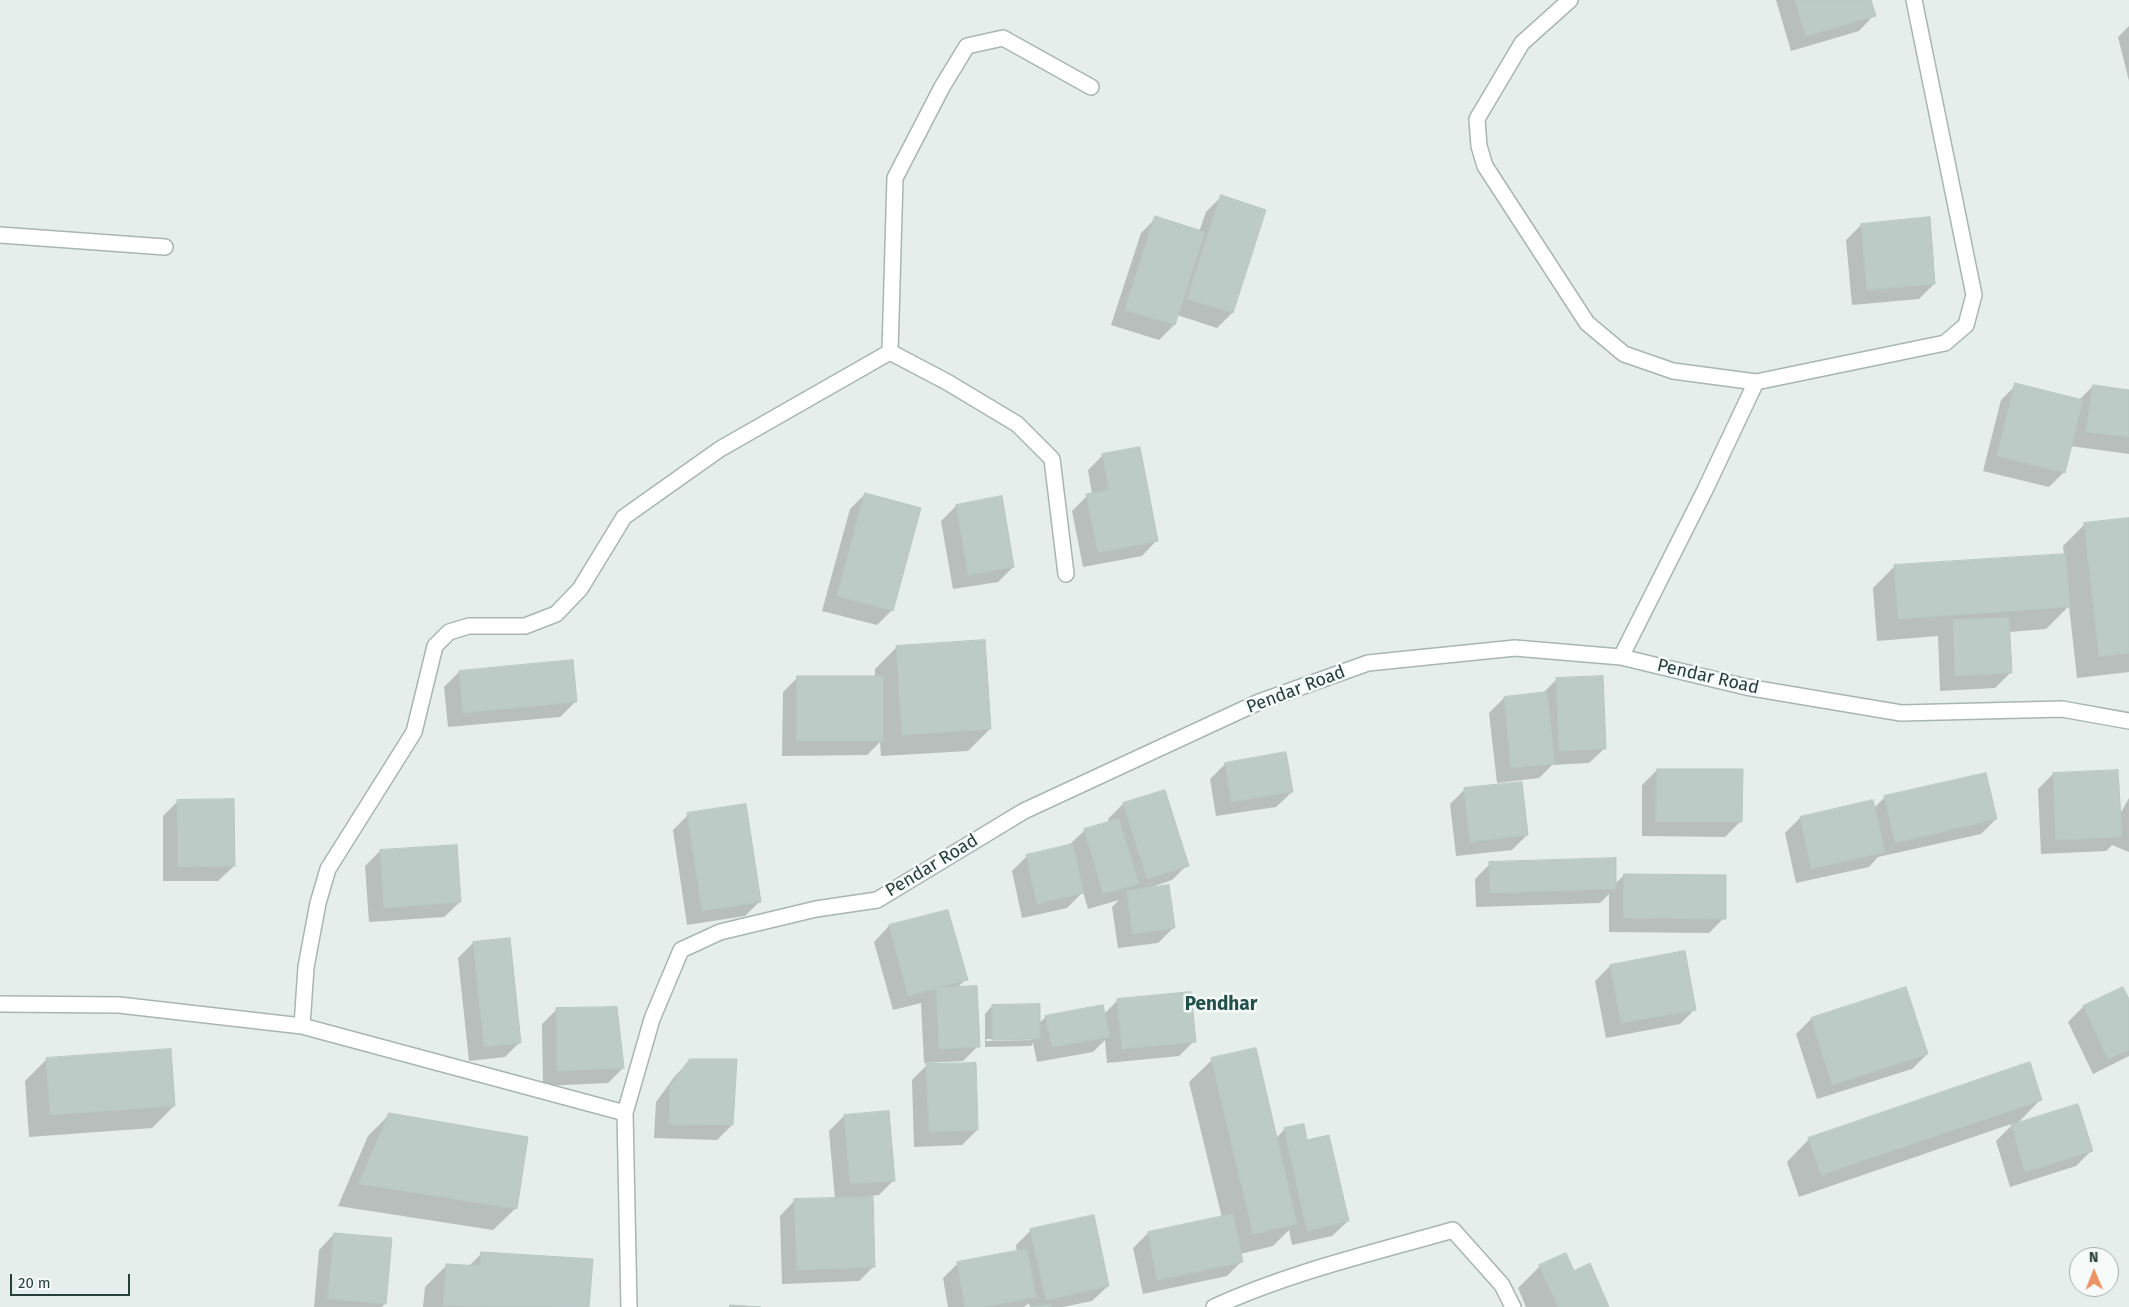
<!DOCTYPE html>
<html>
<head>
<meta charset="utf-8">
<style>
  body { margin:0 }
  #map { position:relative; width:2129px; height:1307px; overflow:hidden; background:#e5eeeb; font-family:"Fira Sans",sans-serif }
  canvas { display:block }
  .north { position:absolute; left:2069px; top:1247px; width:50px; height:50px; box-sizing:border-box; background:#f6faf8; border:1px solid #a2afac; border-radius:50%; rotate:359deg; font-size:14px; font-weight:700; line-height:20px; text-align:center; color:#253f3b }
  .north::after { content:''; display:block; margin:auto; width:18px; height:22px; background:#ec9365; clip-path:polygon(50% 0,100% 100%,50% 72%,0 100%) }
  .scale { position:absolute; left:10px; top:1274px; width:120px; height:22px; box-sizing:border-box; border:2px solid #253f3b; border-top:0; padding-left:6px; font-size:15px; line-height:18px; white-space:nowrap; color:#253f3b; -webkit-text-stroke:4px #f6faf8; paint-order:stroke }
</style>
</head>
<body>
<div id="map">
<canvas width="2129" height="1307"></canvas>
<div class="north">N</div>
<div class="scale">20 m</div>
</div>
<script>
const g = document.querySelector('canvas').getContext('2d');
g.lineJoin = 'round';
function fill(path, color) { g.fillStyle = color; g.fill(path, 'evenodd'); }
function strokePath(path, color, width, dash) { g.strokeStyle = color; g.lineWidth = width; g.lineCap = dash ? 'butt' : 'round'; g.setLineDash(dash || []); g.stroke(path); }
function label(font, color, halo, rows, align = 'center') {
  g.font = font + ' "Fira Sans",sans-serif'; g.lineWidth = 5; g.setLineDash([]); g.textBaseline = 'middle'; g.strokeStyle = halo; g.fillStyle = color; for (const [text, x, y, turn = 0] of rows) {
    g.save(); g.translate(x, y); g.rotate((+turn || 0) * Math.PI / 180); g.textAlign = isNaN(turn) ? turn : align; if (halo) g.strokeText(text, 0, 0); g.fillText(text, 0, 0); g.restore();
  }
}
fill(new Path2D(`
  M 1776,0 L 1870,0 L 1874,15 L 1859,31 L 1791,51 Z
  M 2129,26 L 2129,81 L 2118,37 Z
  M 1221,197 L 1232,313 L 1217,328 L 1177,315 L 1174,325 L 1159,340 L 1111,325 L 1141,233 L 1156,218 L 1199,232 L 1206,212 Z
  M 1861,225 L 1934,284 L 1919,299 L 1852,305 L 1846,240 Z
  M 2016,385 L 2079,400 L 2093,386 L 2129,391 L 2129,454 L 2070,446 L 2064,472 L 2049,487 L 1983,471 L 2001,400 Z
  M 1103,455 L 1157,540 L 1142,556 L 1083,567 L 1072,511 L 1087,496 L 1092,494 L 1088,470 Z
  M 865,494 L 892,610 L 877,625 L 822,611 L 850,509 Z
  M 956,506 L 1013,567 L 998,582 L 953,589 L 941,521 Z
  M 2129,519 L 2129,672 L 2077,678 L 2069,606 L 2046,629 L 2009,632 L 2010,673 L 1995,688 L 1940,691 L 1938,636 L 1877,641 L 1873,588 L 1895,566 L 2064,555 L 2063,546 L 2085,524 Z
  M 897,647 L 990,729 L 968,751 L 881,756 L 880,742 L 867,755 L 782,756 L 783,692 L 798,677 L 875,677 L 875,669 Z
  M 459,672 L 575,702 L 560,717 L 448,727 L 444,687 Z
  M 1557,679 L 1605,748 L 1589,763 L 1552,765 L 1539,778 L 1497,783 L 1489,713 L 1504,698 L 1542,694 Z
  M 1225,764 L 1292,792 L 1276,807 L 1216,816 L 1210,779 Z
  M 1657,770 L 1740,822 L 1725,837 L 1642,836 L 1642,785 Z
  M 2053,774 L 2119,816 L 2129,798 L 2129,852 L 2112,845 L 2106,851 L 2041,854 L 2038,789 Z
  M 1465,789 L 1527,835 L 1512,850 L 1456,856 L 1450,804 Z
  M 1164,791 L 1187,865 L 1172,880 L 1149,888 L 1173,928 L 1158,943 L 1118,948 L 1112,907 L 1119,900 L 1088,909 L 1083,892 L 1067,908 L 1022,918 L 1012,871 L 1027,856 L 1069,845 L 1085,830 L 1109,823 L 1108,819 L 1123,804 Z
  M 1884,798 L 1996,819 L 1981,834 L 1878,857 L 1869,867 L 1796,883 L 1785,833 L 1800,818 L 1872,801 L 1874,808 Z
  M 178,801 L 234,866 L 218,881 L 163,881 L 163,816 Z
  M 688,815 L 760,901 L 745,916 L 687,925 L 673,830 Z
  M 380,851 L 460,902 L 444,917 L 369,922 L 365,866 Z
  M 1490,864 L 1615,884 L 1624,875 L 1724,918 L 1709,933 L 1609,932 L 1609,894 L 1600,903 L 1476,907 L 1475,879 Z
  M 947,911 L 966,979 L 957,988 L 978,1046 L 963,1061 L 924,1063 L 921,1003 L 893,1010 L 874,942 L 889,926 Z
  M 473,943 L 520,1042 L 505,1057 L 469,1061 L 458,958 Z
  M 1684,953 L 1695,1009 L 1680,1024 L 1606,1038 L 1595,981 L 1610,966 Z
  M 2123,988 L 2129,1002 L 2129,1056 L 2093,1074 L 2068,1022 L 2083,1007 Z
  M 1905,989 L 1927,1054 L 1912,1069 L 1817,1099 L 1796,1034 L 1811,1019 Z
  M 1118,1000 L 1194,1041 L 1179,1056 L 1107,1063 L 1105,1040 L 1093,1052 L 1037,1062 L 1033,1043 L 1031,1046 L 985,1047 L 985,1014 L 992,1006 L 1038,1024 L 1046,1017 L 1104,1014 ZM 1032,1038 L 1032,1040 L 986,1041 L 986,1039 Z
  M 557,1009 L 623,1068 L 608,1083 L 543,1086 L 542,1024 Z
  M 47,1059 L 174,1106 L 152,1128 L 29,1137 L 25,1081 Z
  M 691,1060 L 732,1125 L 717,1140 L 654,1138 L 656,1102 L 675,1076 Z
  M 1212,1060 L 1275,1139 L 1285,1129 L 1306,1141 L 1348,1221 L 1332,1236 L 1292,1245 L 1289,1230 L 1273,1246 L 1240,1254 L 1242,1261 L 1227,1276 L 1143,1294 L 1133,1248 L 1148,1233 L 1222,1218 L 1189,1082 Z
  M 928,1064 L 977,1130 L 962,1145 L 914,1147 L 912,1080 Z
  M 2041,1099 L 2016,1125 L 2091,1151 L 2076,1166 L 2010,1187 L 1996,1141 L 2014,1123 L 1799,1197 L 1787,1162 L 1809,1139 Z
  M 390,1114 L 516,1208 L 493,1230 L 338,1206 L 368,1136 Z
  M 844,1116 L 894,1180 L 879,1195 L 871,1196 L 874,1266 L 859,1281 L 782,1284 L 780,1216 L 795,1200 L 835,1199 L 829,1131 Z
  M 1031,1230 L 1108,1286 L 1092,1301 L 1063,1307 L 1030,1307 L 1029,1303 L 1024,1307 L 948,1307 L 943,1278 L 958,1263 L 1017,1252 L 1016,1245 Z
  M 334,1234 L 385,1303 L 382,1307 L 314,1307 L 319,1250 Z
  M 482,1253 L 591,1260 L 588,1307 L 423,1307 L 425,1287 L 447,1265 L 468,1267 Z
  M 1540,1266 L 1573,1272 L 1608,1307 L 1526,1307 L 1518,1288 Z`), '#0003');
const building = new Path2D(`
  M 1795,0 L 1871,0 L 1876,16 L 1806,36 Z
  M 1221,195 L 1266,210 L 1233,313 L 1187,299 Z
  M 1155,216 L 1205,232 L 1175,325 L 1125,310 Z
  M 1930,217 L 1935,284 L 1867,290 L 1861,224 Z
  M 2015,383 L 2083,400 L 2065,473 L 1997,456 Z
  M 2093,385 L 2129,390 L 2129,437 L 2086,432 Z
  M 1140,447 L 1158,541 L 1098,553 L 1086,494 L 1109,490 L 1102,454 Z
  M 865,493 L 921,508 L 893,611 L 837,596 Z
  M 1002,496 L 1014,567 L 968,575 L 956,505 Z
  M 2129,518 L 2129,653 L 2099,657 L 2084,523 Z
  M 2066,554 L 2070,607 L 1898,619 L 1894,565 Z
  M 2009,618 L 2012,673 L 1955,676 L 1953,620 Z
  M 985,640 L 991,729 L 902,735 L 896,646 Z
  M 573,660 L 577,702 L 463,713 L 459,671 Z
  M 797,676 L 883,676 L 883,741 L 797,741 Z
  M 1603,676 L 1606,749 L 1559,751 L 1556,678 Z
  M 1547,692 L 1555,764 L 1511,768 L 1504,697 Z
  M 1286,752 L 1293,792 L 1231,802 L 1225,763 Z
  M 1657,769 L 1743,769 L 1742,822 L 1656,822 Z
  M 2118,770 L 2122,837 L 2056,840 L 2053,773 Z
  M 1986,773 L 1997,819 L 1895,843 L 1884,796 Z
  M 1522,782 L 1528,835 L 1470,842 L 1464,788 Z
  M 1165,790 L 1189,866 L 1147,879 L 1123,803 Z
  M 234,799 L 235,866 L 178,867 L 177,800 Z
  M 1873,800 L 1885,852 L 1811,869 L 1800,817 Z
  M 746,804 L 761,902 L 702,911 L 687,813 Z
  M 1119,819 L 1139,884 L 1103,894 L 1084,829 Z
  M 1073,844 L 1084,893 L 1037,904 L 1026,855 Z
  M 457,845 L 461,902 L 384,908 L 380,850 Z
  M 1616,858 L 1616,889 L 1490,893 L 1489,862 Z
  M 1624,874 L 1726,875 L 1726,919 L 1624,918 Z
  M 1169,885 L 1175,928 L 1132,934 L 1127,891 Z
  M 948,910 L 968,980 L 908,996 L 889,925 Z
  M 510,938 L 521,1043 L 484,1047 L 473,942 Z
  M 1685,951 L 1696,1010 L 1621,1023 L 1610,965 Z
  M 977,986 L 980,1047 L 939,1049 L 936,988 Z
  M 1906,987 L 1928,1054 L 1832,1085 L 1811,1018 Z
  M 2123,987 L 2129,999 L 2129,1050 L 2108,1059 L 2083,1006 Z
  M 1191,992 L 1196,1042 L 1122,1049 L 1117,999 Z
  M 1040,1004 L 1040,1039 L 992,1040 L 992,1005 Z
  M 1103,1005 L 1110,1037 L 1052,1047 L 1045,1016 Z
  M 617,1007 L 624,1068 L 557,1071 L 556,1008 Z
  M 1256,1048 L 1297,1224 L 1253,1234 L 1211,1058 Z
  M 171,1049 L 175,1106 L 50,1115 L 46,1058 Z
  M 690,1059 L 737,1059 L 733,1125 L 669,1124 L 670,1086 Z
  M 2030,1062 L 2042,1100 L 1821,1175 L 1808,1138 Z
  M 976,1063 L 978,1130 L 929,1132 L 926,1064 Z
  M 2078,1104 L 2093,1151 L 2025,1172 L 2011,1125 Z
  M 889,1111 L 895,1181 L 850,1184 L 844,1115 Z
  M 389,1113 L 528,1137 L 517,1209 L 359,1184 Z
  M 1304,1124 L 1307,1140 L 1329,1135 L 1349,1221 L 1307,1231 L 1284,1128 Z
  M 873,1197 L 875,1267 L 797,1270 L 794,1199 Z
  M 1233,1214 L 1243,1262 L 1157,1280 L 1148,1232 Z
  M 1094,1215 L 1109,1286 L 1046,1300 L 1030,1229 Z
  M 334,1233 L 392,1238 L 386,1304 L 328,1299 Z
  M 1027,1249 L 1036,1297 L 984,1307 L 965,1307 L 957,1262 Z
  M 481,1252 L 593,1259 L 589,1307 L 443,1306 L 446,1264 L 480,1266 Z
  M 1566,1253 L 1574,1271 L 1590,1263 L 1609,1307 L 1558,1307 L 1539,1265 Z
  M 1051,1304 L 1051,1307 L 1031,1307 Z
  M 730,1305 L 761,1307 L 730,1307 Z`);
fill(building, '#bdcbc7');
strokePath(building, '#b8c7c2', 1);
const minor = new Path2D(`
  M 1570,0 L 1522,43 L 1477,119 L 1479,146 L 1485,166 L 1587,323 L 1624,354 L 1673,371 L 1756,382
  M 0,235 L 165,247
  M 890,352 L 895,178 L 942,87 L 967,46 L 1003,38 L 1091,87
  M 1621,657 L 1705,490 L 1756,382 L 1945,343 L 1966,325 L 1974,295 L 1914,0
  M 0,1004 L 119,1005 L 302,1026 L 625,1113
  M 302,1026 L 306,967 L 318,903 L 328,869 L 414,732 L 435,646 L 449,632 L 469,626 L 525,626 L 556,614 L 580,589 L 624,517 L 720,449 L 890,352 L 947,382 L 1017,424 L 1052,459 L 1066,574
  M 629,1307 L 625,1113 L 652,1019 L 681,950 L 720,932 L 816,909 L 877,900 L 1024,811 L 1259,702 L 1368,663 L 1515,648 L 1621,657 L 1746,687 L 1901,713 L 2062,709 L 2129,721
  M 1214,1307 C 1290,1272 1373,1253 1453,1230 L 1502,1285 L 1513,1307`);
strokePath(minor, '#a8b6b3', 18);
strokePath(minor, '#fff', 15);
label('18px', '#253f3b', '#f6faf8', [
  ["Pendar Road",1708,677,13],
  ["Pendar Road",1296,690,-21],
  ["Pendar Road",932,866,-31]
]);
label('bold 19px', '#21514a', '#f6faf8', [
  ["Pendhar",1221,1005]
]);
</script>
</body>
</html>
